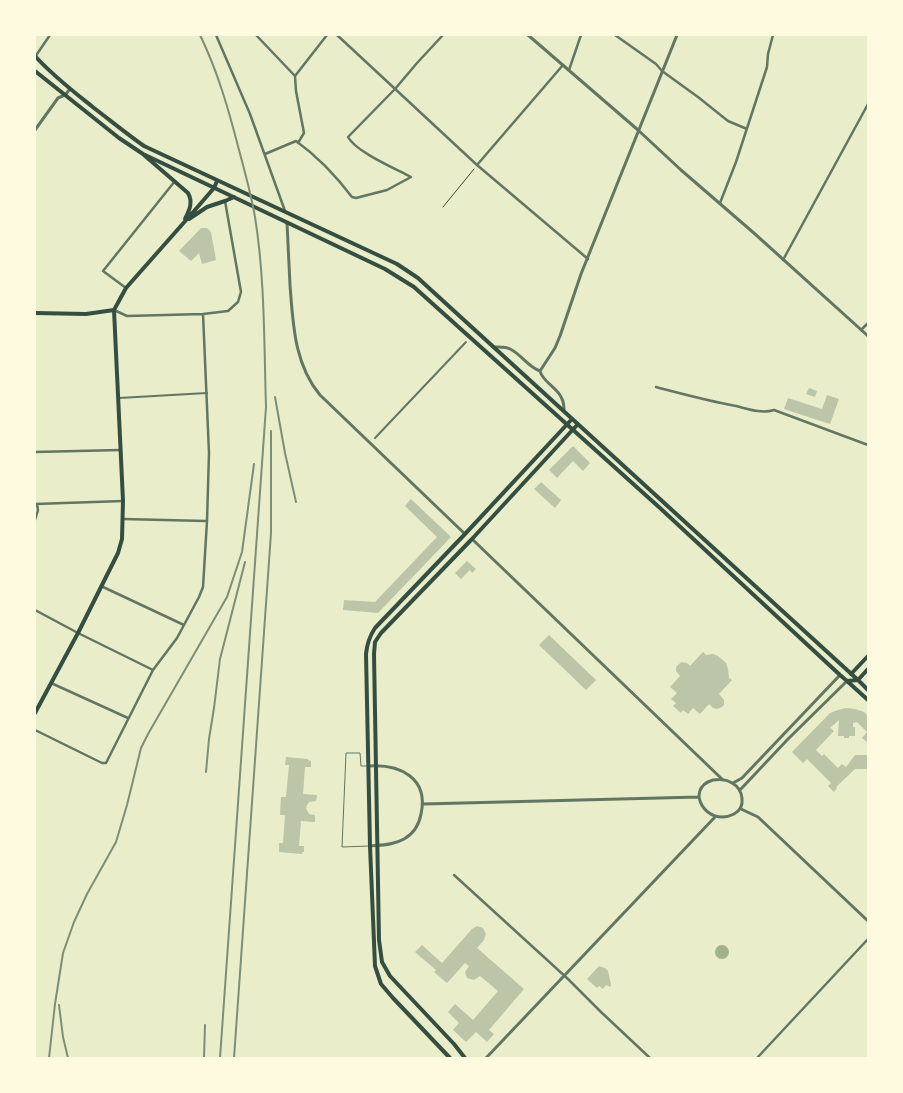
<!DOCTYPE html>
<html>
<head>
<meta charset="utf-8">
<style>
  body { margin:0 }
  #map { position:relative; width:903px; height:1093px; overflow:hidden; background:#e9edc9; font-family:Inter,sans-serif }
  canvas { display:block }
  .frame { position:absolute; inset:0; border:36px solid #fefae0; pointer-events:none }
</style>
</head>
<body>
<div id="map">
<canvas width="903" height="1093"></canvas>
<div class="frame"></div>
</div>
<script>
const g = document.querySelector('canvas').getContext('2d');
g.lineJoin = 'round';
function fill(path, color) { g.fillStyle = color; g.fill(path, 'evenodd'); }
function strokePath(path, color, width, dash) { g.strokeStyle = color; g.lineWidth = width; g.lineCap = dash ? 'butt' : 'round'; g.setLineDash(dash || []); g.stroke(path); }
fill(new Path2D(`
  M715 952a7 7 0 1 1 14 0a7 7 0 1 1-14 0Z`), '#a3b18a');
fill(new Path2D(`
  M 201,228 L 207,228 L 211,232 L 216,260 L 202,264 L 199,253 L 191,261 L 179,251 Z
  M 809,388 L 817,391 L 815,397 L 806,394 Z
  M 827,395 L 839,399 L 830,424 L 784,409 L 788,398 L 822,409 Z
  M 573,446 L 590,463 L 583,471 L 573,461 L 557,478 L 549,470 Z
  M 541,482 L 561,500 L 555,508 L 534,489 Z
  M 411,499 L 451,537 L 378,613 L 343,610 L 344,600 L 375,602 L 437,537 L 405,506 Z
  M 467,561 L 476,569 L 472,573 L 470,570 L 461,579 L 455,573 Z
  M 549,635 L 596,680 L 586,690 L 539,645 Z
  M 703,652 L 706,655 L 713,654 L 718,656 L 726,663 L 728,669 L 729,678 L 732,680 L 719,694 L 724,700 L 724,705 L 722,707 L 717,709 L 713,708 L 709,704 L 700,714 L 693,708 L 688,714 L 683,710 L 681,713 L 673,706 L 676,703 L 671,699 L 677,693 L 670,687 L 680,676 L 676,671 L 676,667 L 679,664 L 682,662 L 687,663 L 690,666 Z
  M 846,708 L 855,709 L 864,712 L 868,716 L 868,743 L 862,738 L 867,732 L 857,722 L 853,723 L 853,727 L 855,727 L 855,736 L 849,736 L 849,738 L 844,738 L 844,736 L 838,736 L 839,720 L 830,728 L 834,731 L 816,750 L 822,756 L 824,754 L 838,768 L 842,764 L 846,767 L 855,755 L 868,755 L 868,769 L 855,769 L 836,787 L 837,788 L 834,792 L 828,786 L 831,783 L 807,759 L 803,763 L 792,752 L 830,713 L 838,710 Z
  M 286,757 L 308,759 L 308,760 L 311,761 L 311,767 L 305,767 L 303,794 L 317,795 L 316,801 L 309,802 L 307,805 L 306,808 L 309,814 L 315,815 L 315,822 L 301,821 L 299,846 L 304,846 L 304,852 L 302,852 L 302,854 L 279,852 L 279,843 L 283,843 L 285,815 L 280,815 L 281,797 L 286,797 L 289,765 L 285,765 Z
  M 477,926 L 483,928 L 486,934 L 484,940 L 477,948 L 524,989 L 489,1030 L 494,1034 L 487,1042 L 476,1032 L 466,1042 L 453,1030 L 459,1023 L 448,1012 L 455,1004 L 473,1020 L 498,991 L 480,976 L 474,980 L 467,978 L 465,972 L 469,966 L 465,963 L 447,983 L 434,972 L 436,970 L 415,952 L 422,945 L 442,963 L 472,929 Z
  M 599,966 L 605,968 L 608,971 L 611,985 L 610,987 L 606,985 L 603,989 L 599,986 L 597,988 L 587,979 Z`), '#bcc5a7');
strokePath(new Path2D(`
  M 443,207 L 474,169`), '#344e41', 1);
strokePath(new Path2D(`
  M 367,766 L 361,766 L 360,753 L 346,753 L 342,847 L 369,846`), '#617663', 1);
strokePath(new Path2D(`
  M 119,398 L 207,393
  M 375,438 L 466,342`), '#617663', 2);
strokePath(new Path2D(`
  M 216,35 L 250,114 L 285,211
  M 256,35 L 295,76
  M 337,35 L 477,165 L 588,259
  M 615,35 L 656,64 L 662,71 L 698,97 L 728,121 L 747,129
  M 35,57 L 50,35
  M 569,70 L 581,35
  M 298,143 L 304,133 L 296,91 L 295,76 L 327,35
  M 265,154 L 296,141 C 317,156 336,176 352,197 L 356,198 L 387,190 L 411,177 C 396,169 356,152 348,137 L 395,89 L 417,63 L 443,35
  M 477,165 L 563,65
  M 720,203 L 736,162 L 767,67 L 768,54 L 773,35
  M 783,260 L 868,104
  M 126,288 L 103,271 L 175,181
  M 114,310 L 127,316 L 203,314 L 228,311 L 238,302 L 241,292 L 225,201
  M 861,330 L 868,323
  M 656,387 C 683,394 709,401 736,406 C 748,409 762,414 774,410 L 868,445
  M 35,452 L 120,450
  M 35,504 L 123,501
  M 123,519 L 206,521
  M 35,520 L 38,510 L 37,504
  M 101,586 L 184,625
  M 35,610 L 78,633 L 153,670
  M 51,683 L 128,718
  M 35,730 L 102,763 L 106,763 L 153,670 L 177,638 L 199,597 L 203,587 L 207,521 L 209,453 L 203,314
  M 454,875 L 568,979 L 601,1012 L 650,1058
  M 757,1058 L 868,939`), '#617663', 2.5);
strokePath(new Path2D(`
  M 528,35 L 638,130 L 681,170 L 755,234 L 868,336
  M 35,130 L 58,98 L 65,95 L 70,89
  M 287,223 C 288,243 289,264 290,285 C 293,323 294,364 320,395 L 465,534
  M 493,347 C 499,347 505,346 510,349 C 521,354 528,367 540,371 C 543,383 558,387 562,399 C 564,403 564,407 564,411
  M 540,371 L 555,348 L 560,336 L 581,274 L 677,35
  M 472,539 L 723,780
  M 369,766 C 400,764 429,778 421,814 C 419,825 413,834 404,839 C 394,845 381,845 370,846
  M 713,780 C 719,779 726,779 732,783 C 743,789 747,807 734,814 C 707,828 683,789 713,780 Z
  M 733,783 L 742,778 L 840,675
  M 740,790 L 788,739 L 847,681
  M 423,804 L 699,797
  M 741,809 L 758,817 L 868,921
  M 486,1058 L 715,817`), '#617663', 3);
strokePath(new Path2D(`
  M 144,155 L 188,193 C 193,202 190,209 185,219
  M 189,219 L 207,207 L 225,201 L 234,197
  M 35,313 L 86,314 L 114,310
  M 858,680 L 868,690
  M 847,681 L 868,700
  M 35,713 L 78,633 L 118,553 L 122,539 L 123,501 L 114,310 L 126,288 L 195,210 L 214,188 L 217,181`), '#344e41', 4);
strokePath(new Path2D(`
  M 35,56 C 53,76 74,92 94,108 C 111,121 127,134 144,146 L 397,264 L 418,278 L 858,680
  M 35,71 L 119,138 L 143,154 L 385,269 L 414,287 L 660,508 L 840,675 L 847,681 L 858,680
  M 851,674 L 868,656
  M 858,680 L 868,669
  M 450,1058 L 393,998 L 381,984 L 375,966 L 370,846 L 366,654 C 367,644 369,637 375,628 L 465,534 L 572,419
  M 465,1058 L 454,1044 L 390,976 L 382,962 L 379,940 L 374,654 L 375,642 L 381,633 L 472,539 L 578,424`), '#344e41', 4);
strokePath(new Path2D(`
  M 200,35 C 218,72 229,111 239,150 C 245,172 251,194 255,217 C 265,279 264,344 266,407 L 220,1058
  M 275,397 L 285,453 L 296,502
  M 206,772 L 209,739 L 214,708 L 220,659 L 245,562
  M 59,1005 L 63,1037 L 68,1058
  M 49,1058 L 55,1004 L 63,953 L 74,922 L 87,894 L 116,842 L 127,805 L 141,748 L 148,734 L 227,597 L 242,552 L 254,464
  M 204,1058 L 205,1025
  M 234,1058 L 271,533 L 271,431`), '#7c8e77', 2);
</script>
</body>
</html>
